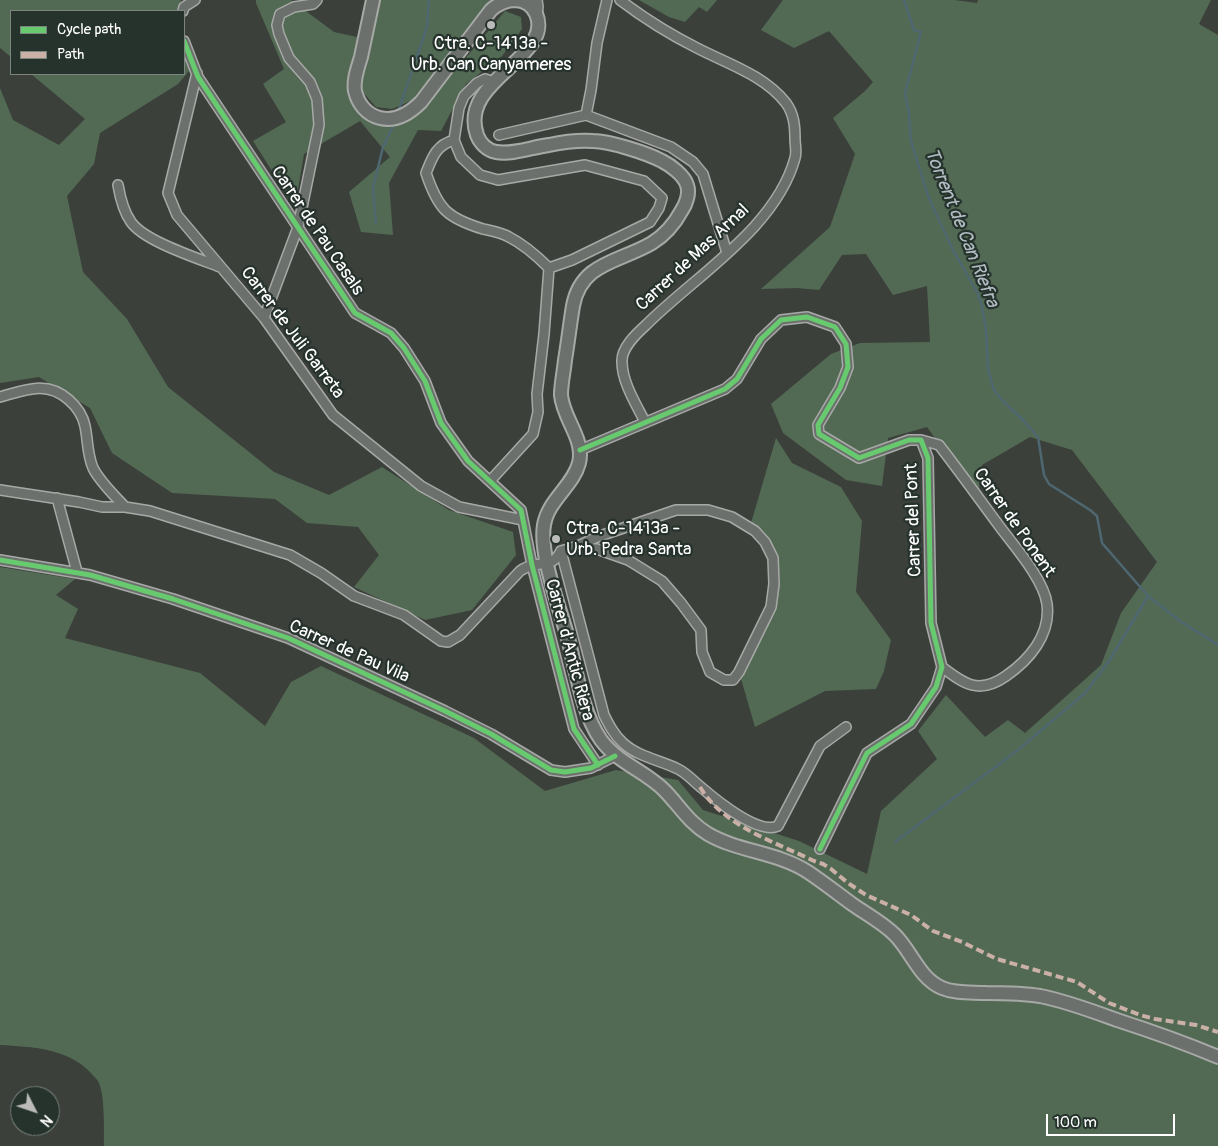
<!DOCTYPE html>
<html>
<head>
<meta charset="utf-8">
<style>
  body { margin:0 }
  #map { position:relative; width:1218px; height:1146px; overflow:hidden; background:#3c403b; font-family:Pangolin,sans-serif }
  canvas { display:block }
  .legend { position:absolute; left:10px; top:10px; width:175px; height:65px; box-sizing:border-box; background:#26332d; border:1px solid #7d8581; margin:0; padding:6px 9px; list-style:none; font-size:15px; color:#fff }
  .legend li { display:flex; align-items:center; gap:10px; height:25px }
  .legend b { width:25px; border:1px solid #7d8581 }
  .north { position:absolute; left:10px; top:1086px; width:50px; height:50px; box-sizing:border-box; background:#26332d; border:1px solid #7d8581; border-radius:50%; rotate:131deg; font-size:14px; font-weight:700; line-height:20px; text-align:center; color:#fff }
  .north::after { content:''; display:block; margin:auto; width:18px; height:22px; background:#bbbcba; clip-path:polygon(50% 0,100% 100%,50% 72%,0 100%) }
  .scale { position:absolute; left:1046px; top:1114px; width:129px; height:22px; box-sizing:border-box; border:2px solid #fff; border-top:0; padding-left:6px; font-size:15px; line-height:18px; white-space:nowrap; color:#fff; -webkit-text-stroke:4px #26332d; paint-order:stroke }
</style>
</head>
<body>
<div id="map">
<canvas width="1218" height="1146"></canvas>
<ul class="legend">
<li><b style="height:6px;background:#67ca6e"></b>Cycle path</li>
<li><b style="height:6px;background:#cab0a6"></b>Path</li>
</ul>
<div class="north">N</div>
<div class="scale">100 m</div>
</div>
<script>
const g = document.querySelector('canvas').getContext('2d');
g.lineJoin = 'round';
function fill(path, color) { g.fillStyle = color; g.fill(path, 'evenodd'); }
function strokePath(path, color, width, dash) { g.strokeStyle = color; g.lineWidth = width; g.lineCap = dash ? 'butt' : 'round'; g.setLineDash(dash || []); g.stroke(path); }
function label(font, color, halo, rows, align = 'center') {
  g.font = font + ' Pangolin,sans-serif'; g.lineWidth = 4.5; g.setLineDash([]); g.textBaseline = 'middle'; g.strokeStyle = halo; g.fillStyle = color; for (const [text, x, y, turn = 0] of rows) {
    g.save(); g.translate(x, y); g.rotate((+turn || 0) * Math.PI / 180); g.textAlign = isNaN(turn) ? turn : align; if (halo) g.strokeText(text, 0, 0); g.fillText(text, 0, 0); g.restore();
  }
}
fill(new Path2D(`
  M 0,0 L 181,0 L 177,11 L 11,11 L 11,57 L 0,48 Z
  M 256,0 L 291,0 L 334,32 L 357,37 L 351,101 L 377,118 L 418,115 L 505,11 L 521,17 L 522,29 L 502,56 L 466,84 L 441,131 L 418,130 L 389,183 L 393,235 L 361,232 L 349,192 L 390,157 L 360,121 L 304,154 L 295,207 L 253,141 L 286,122 L 263,84 L 284,69 L 256,3 Z
  M 379,0 L 495,0 L 413,100 L 392,109 L 376,107 L 361,90 L 364,64 Z
  M 639,0 L 717,0 L 707,12 L 699,7 L 685,22 L 669,17 Z
  M 783,0 L 955,0 L 977,3 L 978,0 L 1211,0 L 1199,24 L 1218,35 L 1218,1146 L 104,1146 C 104,1131 105,1093 98,1081 C 96,1078 92,1075 90,1072 C 66,1048 33,1047 0,1045 L 0,567 L 75,579 L 56,595 L 78,609 L 65,638 L 200,673 L 265,726 L 291,682 L 321,666 L 474,738 L 545,791 L 616,770 L 678,780 L 703,810 L 799,841 L 867,874 L 881,811 L 937,759 L 918,731 L 946,695 L 985,737 L 1008,720 L 1025,733 L 1101,665 L 1121,613 L 1157,562 L 1072,450 L 1030,437 L 982,465 L 978,497 L 927,427 L 888,438 L 882,486 L 846,480 L 783,433 L 771,404 L 831,354 L 860,343 L 930,342 L 927,286 L 893,295 L 866,254 L 842,255 L 819,290 L 797,288 L 761,289 L 830,227 L 855,154 L 833,118 L 865,91 L 873,82 L 829,31 L 794,48 L 761,30 Z
  M 184,55 L 189,71 L 178,84 L 100,133 L 94,164 L 67,196 L 83,272 L 127,319 L 168,387 L 274,472 L 329,495 L 382,467 L 449,510 L 513,532 L 516,555 L 472,610 L 425,620 L 354,587 L 379,555 L 358,527 L 307,523 L 275,499 L 172,493 L 112,453 L 90,408 L 39,377 L 0,383 L 0,88 L 13,120 L 59,145 L 85,119 L 31,74 L 184,74 Z
  M 776,438 L 792,463 L 841,487 L 862,521 L 856,592 L 891,640 L 884,671 L 876,689 L 825,691 L 755,727 L 739,672 L 771,607 L 773,558 L 751,523 Z`), '#526a53');
strokePath(new Path2D(`
  M 904,0 L 914,30 L 921,32 L 905,93 L 909,114 L 911,141 L 928,196 L 953,250 L 977,292 L 982,306 L 986,330 L 988,369 L 994,390 L 1003,401 L 1023,420 L 1038,437 L 1044,475 L 1049,484 L 1090,510 L 1097,516 L 1102,543 L 1148,596 L 1180,621 L 1218,645
  M 398,112 L 427,27 L 429,0
  M 376,224 L 373,188 L 383,147 L 393,126
  M 895,842 L 1018,750 L 1085,693 L 1109,661 L 1148,596`), '#4e6770', 2.5);
const street = new Path2D(`
  M 620,0 C 645,19 669,34 697,48 C 728,64 764,75 786,103 C 794,114 795,126 795,139 C 795,145 797,152 795,158 C 776,228 695,276 646,325 C 636,334 621,348 622,362 C 622,382 636,404 645,422
  M 183,11 L 184,7 L 195,0
  M 537,14 L 538,7 L 537,0
  M 184,41 L 198,77 L 355,313 L 391,333 L 404,348 L 425,381 L 441,423 L 468,461 L 521,510 L 532,565 L 574,729 L 598,765
  M 197,73 L 168,193 L 177,215 L 264,318 L 333,415 L 421,486 L 459,507 L 523,520
  M 494,82 L 485,79 L 477,83 L 464,96 L 459,108 L 454,140 L 461,157 L 480,175 L 498,180 L 585,165 L 644,181 L 662,198 L 659,208 L 650,222 L 572,260 L 549,268
  M 586,115 L 671,147 L 693,162 L 703,174 L 727,253
  M 499,135 L 586,115 L 591,90 L 597,43 L 607,0
  M 454,140 C 436,145 432,158 426,173 C 438,209 447,218 483,229 C 492,231 502,233 509,237 C 525,245 537,256 549,268
  M 118,185 C 120,197 124,212 131,222 C 144,241 197,258 220,267
  M 264,318 L 298,227 L 319,125 L 317,99 L 310,82 L 289,58 L 279,34 L 277,25 L 280,14 L 294,7 L 313,4 L 317,0
  M 0,397 C 25,390 47,380 69,400 C 77,407 83,416 85,426 C 88,440 87,454 93,468 C 100,482 114,495 125,507
  M 921,440 L 939,445 C 960,472 980,500 1000,527 C 1015,547 1044,580 1047,604 C 1051,635 1029,660 1006,676 C 979,695 964,684 942,667
  M 580,450 L 725,389 L 737,379 L 761,339 L 781,320 L 807,317 L 835,327 L 846,344 L 848,367 L 840,388 L 818,425 L 819,434 L 859,458 L 909,440 L 921,440 L 928,458 L 931,623 L 942,667 L 936,687 L 911,724 L 867,753 L 820,849
  M 490,481 L 533,434 L 538,412 L 537,394 L 544,334 L 549,268
  M 0,490 L 79,502 L 102,507 L 125,507 L 150,511 L 290,555 L 321,573 L 354,596 L 404,615 L 441,641 L 448,642 L 460,635 L 520,571 C 524,568 529,566 535,565 C 549,562 553,565 561,551
  M 57,498 L 77,572
  M 676,510 L 708,510 L 732,517 L 755,531 L 765,542 L 773,558 L 774,584 L 771,607 L 739,672 L 733,680 L 724,680 L 710,672 L 702,652 L 701,630 L 681,603 L 662,581 L 628,560 L 597,549 L 580,548 L 561,551 L 578,546 L 597,537 Z
  M 561,551 L 604,715 C 609,725 614,735 623,743 C 638,757 660,760 678,769 C 688,774 694,782 702,788 C 717,801 759,835 778,826 L 820,746 L 846,727
  M 0,560 L 90,575 L 173,599 L 288,638 L 445,711 L 491,734 L 551,770 L 565,772 L 591,768 L 615,756`);
const secondary = new Path2D(`
  M 373,0 C 369,19 365,38 361,57 C 358,67 353,80 355,91 C 358,104 367,115 380,118 C 396,122 410,113 421,102 L 491,10 C 498,4 505,0 515,0 C 536,1 544,23 534,40 C 517,70 462,92 477,135 C 480,143 487,150 496,152 C 513,155 532,147 549,145 C 563,142 579,140 593,141 C 609,141 647,153 662,161 C 670,165 684,175 687,185 C 690,193 686,204 682,210 C 675,223 665,235 652,243 C 620,262 581,262 573,306 C 570,324 568,342 565,360 C 564,371 561,384 561,395 C 563,419 585,439 579,463 C 573,486 548,500 544,525 C 539,554 560,609 568,638 C 576,670 582,713 601,740 C 618,763 645,771 664,790 C 679,805 689,823 708,834 C 739,852 777,852 808,872 C 823,882 837,893 852,904 C 866,914 882,922 895,935 C 912,952 919,978 942,988 C 956,994 972,992 986,993 C 1004,993 1022,993 1040,996 C 1066,1001 1092,1011 1117,1020 C 1151,1031 1185,1043 1218,1057`);
strokePath(street, '#a7a9a7', 12);
strokePath(secondary, '#a7a9a7', 16);
strokePath(street, '#6c706d', 9);
strokePath(secondary, '#6c706d', 12);
strokePath(new Path2D(`
  M 700,787 C 723,826 775,842 814,861 L 823,864 L 831,869 L 848,883 L 866,895 L 911,915 L 933,931 L 962,942 L 997,959 L 1077,982 L 1109,1003 L 1140,1015 L 1155,1019 L 1196,1025 L 1218,1032`), '#cab0a6', 4, [8, 4]);
strokePath(new Path2D(`
  M 184,41 L 198,77 L 355,313 L 391,333 L 404,348 L 425,381 L 441,423 L 468,461 L 521,510 L 532,565 L 574,729 L 598,765
  M 580,450 L 725,389 L 737,379 L 761,339 L 781,320 L 807,317 L 835,327 L 846,344 L 848,367 L 840,388 L 818,425 L 819,434 L 859,458 L 909,440 L 921,440 L 928,458 L 931,623 L 942,667 L 936,687 L 911,724 L 867,753 L 820,849
  M 0,560 L 90,575 L 173,599 L 288,638 L 445,711 L 491,734 L 551,770 L 565,772 L 591,768 L 615,756`), '#67ca6e', 5);
for (const [x, y, r, color] of [
  [491,25,5,"#bbbcba"],
  [556,539,5,"#bbbcba"]
]) { const dot = new Path2D(); dot.arc(x, y, r, 0, 2 * Math.PI); g.fillStyle = color; g.fill(dot); strokePath(dot, '#26332d', 2); }
label('18px', '#fff', '#26332d', [
  ["Ctra. C-1413a -",491,44],
  ["Urb. Can Canyameres",491,65],
  ["Ctra. C-1413a -",566,529,"left"],
  ["Urb. Pedra Santa",566,550,"left"]
]);
label('18px', '#fff', '#26332d', [
  ["Carrer de Pau Casals",317,231,56],
  ["Carrer de Mas Arnal",693,258,-43],
  ["Carrer de Juli Garreta",292,333,53],
  ["Carrer del Pont",914,520,-92],
  ["Carrer de Ponent",1014,523,55],
  ["Carrer d'Antic Riera",569,650,75],
  ["Carrer de Pau Vila",349,652,24]
]);
label('italic 19px', '#b0bcc1', '#26332d', [
  ["Torrent de Can Riefra",961,228,68]
]);
</script>
</body>
</html>
